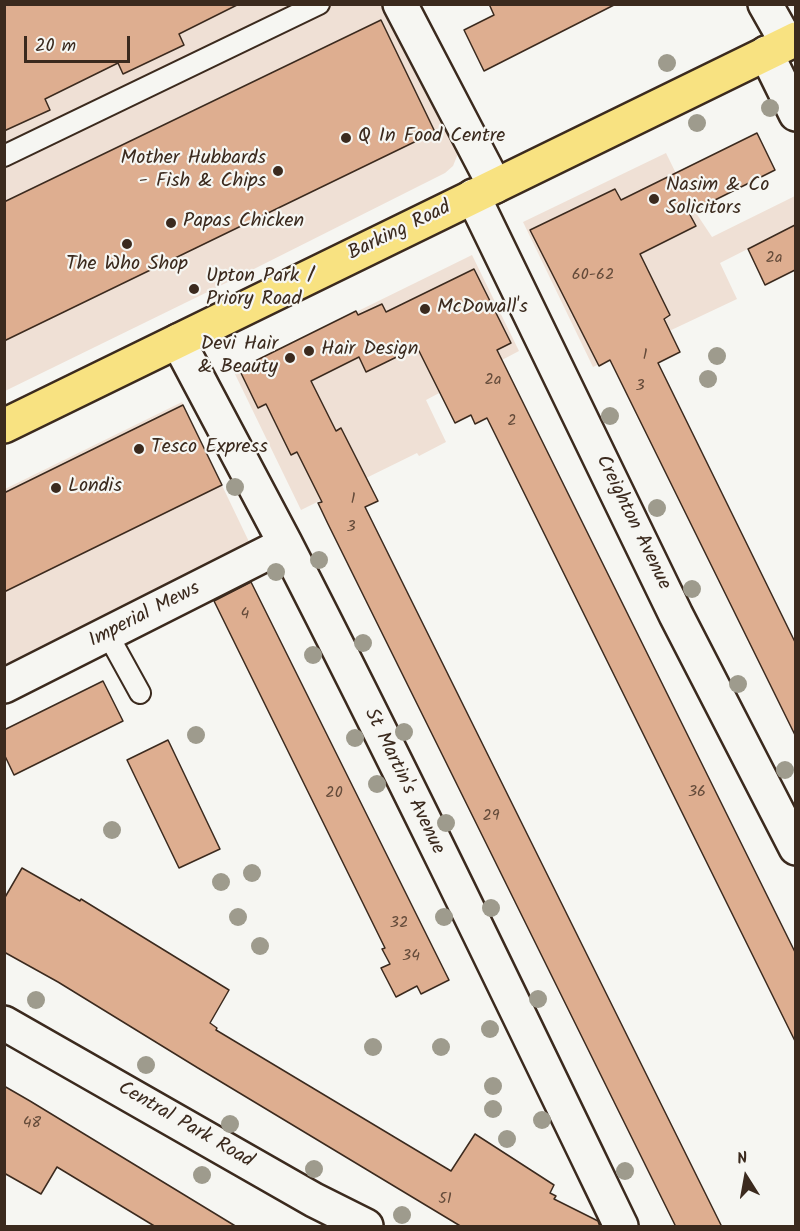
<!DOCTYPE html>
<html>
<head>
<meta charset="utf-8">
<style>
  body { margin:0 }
  #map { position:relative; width:800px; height:1231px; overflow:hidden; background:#f6f6f2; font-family:Kalam,sans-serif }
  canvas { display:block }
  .frame { position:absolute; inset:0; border:6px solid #3b2a1e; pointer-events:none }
  .north { position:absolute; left:716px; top:1147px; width:60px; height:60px; -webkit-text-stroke:4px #f6f6f2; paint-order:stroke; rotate:349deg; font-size:16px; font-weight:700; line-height:24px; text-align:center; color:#3b2a1e }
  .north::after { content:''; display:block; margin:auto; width:21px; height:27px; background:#3b2a1e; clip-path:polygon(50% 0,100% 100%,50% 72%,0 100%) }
  .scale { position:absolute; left:24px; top:36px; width:106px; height:27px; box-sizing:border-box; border:3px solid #3b2a1e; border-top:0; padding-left:8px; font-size:18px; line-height:21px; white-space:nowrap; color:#3b2a1e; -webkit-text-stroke:4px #f6f6f2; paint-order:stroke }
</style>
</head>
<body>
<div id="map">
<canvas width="800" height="1231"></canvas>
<div class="frame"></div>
<div class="north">N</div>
<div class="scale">20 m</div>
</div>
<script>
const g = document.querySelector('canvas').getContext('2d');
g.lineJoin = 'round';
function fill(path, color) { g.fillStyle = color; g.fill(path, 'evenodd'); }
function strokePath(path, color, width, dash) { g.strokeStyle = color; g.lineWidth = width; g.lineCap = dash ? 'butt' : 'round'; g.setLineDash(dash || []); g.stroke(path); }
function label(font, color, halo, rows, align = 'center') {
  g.font = font + ' Kalam,sans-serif'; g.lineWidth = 4.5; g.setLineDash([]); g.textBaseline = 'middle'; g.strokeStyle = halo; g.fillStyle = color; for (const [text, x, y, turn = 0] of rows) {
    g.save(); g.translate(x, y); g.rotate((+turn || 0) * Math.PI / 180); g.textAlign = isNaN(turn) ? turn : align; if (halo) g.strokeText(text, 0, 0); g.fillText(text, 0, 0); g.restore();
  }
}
fill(new Path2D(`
  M 379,4 L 386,10 L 456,143 L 457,156 L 453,166 L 445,173 L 232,280 L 5,391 L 5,86 L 172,5 Z
  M 666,153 L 694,210 L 712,237 L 795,196 L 795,225 L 720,263 L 737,299 L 593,367 L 523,222 Z
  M 472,255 L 519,351 L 426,400 L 446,442 L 419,456 L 417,453 L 301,510 L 234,372 Z
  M 182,402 L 252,548 L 5,671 L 5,489 Z`), '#efe0d5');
const building = new Path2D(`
  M 4,4 L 239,4 L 179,34 L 184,45 L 123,74 L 118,63 L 45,99 L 50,110 L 4,131 Z
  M 489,4 L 616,4 L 484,71 L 464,30 L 494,15 Z
  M 381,20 L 435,132 L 4,341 L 4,202 Z
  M 757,133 L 775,170 L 689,213 L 696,226 L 640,254 L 670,315 L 664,319 L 680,352 L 658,363 L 795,642 L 795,735 L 610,360 L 599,366 L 530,230 L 615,189 L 621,200 Z
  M 795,225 L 795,270 L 765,285 L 748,249 Z
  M 474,269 L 511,343 L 497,350 L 795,952 L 795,1041 L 487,418 L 475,424 L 471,415 L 455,423 L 417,347 L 366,372 L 359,357 L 311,381 L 336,431 L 341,428 L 378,501 L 365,507 L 722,1227 L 676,1227 L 328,524 L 318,503 L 322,502 L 297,452 L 291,455 L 266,404 L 258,408 L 239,369 L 356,311 L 358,315 L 382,304 L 386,312 Z
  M 183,405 L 222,485 L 4,592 L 4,493 Z
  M 251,582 L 449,980 L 421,994 L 417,986 L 396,997 L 381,968 L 390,964 L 382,949 L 385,948 L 214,601 Z
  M 103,681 L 123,721 L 14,775 L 4,754 L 4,730 Z
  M 168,740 L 220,849 L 179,868 L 127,760 Z
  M 22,868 L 80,901 L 81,899 L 229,990 L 210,1023 L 217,1028 L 216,1030 L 451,1171 L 475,1134 L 554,1185 L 550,1193 L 556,1196 L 554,1199 L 598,1221 L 600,1227 L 462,1227 L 198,1068 L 58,982 L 4,952 L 4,899 Z
  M 4,1086 L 30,1101 L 237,1227 L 156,1227 L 57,1167 L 41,1194 L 4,1173 Z`);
fill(building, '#deae90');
strokePath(building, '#3b2a1e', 1.5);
const lane = new Path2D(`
  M 4,156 L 319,4
  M 108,635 L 140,693`);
const street = new Path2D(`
  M 400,4 L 495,186
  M 765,4 L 787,43
  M 766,53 L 796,114
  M 473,196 L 676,615 L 796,848
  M 4,686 L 285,544`);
const secondary = new Path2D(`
  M 178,341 C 213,408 250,476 285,543 C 401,769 511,998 621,1226
  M 4,1023 L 314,1200 L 366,1226`);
const primary = new Path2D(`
  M 4,426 L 796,39`);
strokePath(lane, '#3b2a1e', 24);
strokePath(street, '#3b2a1e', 38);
strokePath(secondary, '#3b2a1e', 38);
strokePath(primary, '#3b2a1e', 38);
strokePath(lane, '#f6f6f2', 20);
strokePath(street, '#f6f6f2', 33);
strokePath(secondary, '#f6f6f2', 33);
strokePath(primary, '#f8e281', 33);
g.fillStyle = '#9e9b8d';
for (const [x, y] of [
  [667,63],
  [770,108],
  [697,123],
  [717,356],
  [708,379],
  [610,416],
  [235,487],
  [657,508],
  [319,560],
  [276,572],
  [692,589],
  [363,643],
  [313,655],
  [738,684],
  [404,732],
  [196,735],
  [355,738],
  [785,770],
  [377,784],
  [446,823],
  [112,830],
  [252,873],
  [221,882],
  [491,908],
  [238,917],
  [444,917],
  [260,946],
  [538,999],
  [36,1000],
  [490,1029],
  [373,1047],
  [441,1047],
  [146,1065],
  [493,1086],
  [493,1109],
  [542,1120],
  [230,1124],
  [507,1139],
  [314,1169],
  [625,1171],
  [202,1175],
  [402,1215]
]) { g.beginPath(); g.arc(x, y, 9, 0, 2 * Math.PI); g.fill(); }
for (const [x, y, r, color] of [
  [346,138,6,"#3b2a1e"],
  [278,171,6,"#3b2a1e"],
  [654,199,6,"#3b2a1e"],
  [171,223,6,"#3b2a1e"],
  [127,244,6,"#3b2a1e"],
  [194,289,6,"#3b2a1e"],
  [425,309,6,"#3b2a1e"],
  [309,351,6,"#3b2a1e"],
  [290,358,6,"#3b2a1e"],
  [139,449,6,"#3b2a1e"],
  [56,488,6,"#3b2a1e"]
]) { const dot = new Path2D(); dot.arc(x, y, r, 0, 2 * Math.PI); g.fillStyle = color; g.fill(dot); strokePath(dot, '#f6f6f2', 2); }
label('16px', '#644b3a', null, [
  ["2a",774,259],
  ["60-62",593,276],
  ["1",645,356],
  ["2a",493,381],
  ["3",640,387],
  ["2",512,422],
  ["1",353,500],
  ["3",351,528],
  ["4",245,615],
  ["36",697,793],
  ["20",334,794],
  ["29",491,817],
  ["32",399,924],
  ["34",411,957],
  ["48",32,1124],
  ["51",445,1200]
]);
label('20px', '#3b2a1e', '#f6f6f2', [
  ["Q In Food Centre",358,138],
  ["Mother Hubbards",266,160,"right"],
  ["- Fish & Chips",266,183,"right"],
  ["Nasim & Co",666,187],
  ["Solicitors",666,210],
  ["Papas Chicken",183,223],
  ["The Who Shop",127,266,"center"],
  ["Upton Park /",206,278],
  ["Priory Road",206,301],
  ["McDowall's",437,309],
  ["Devi Hair",278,346,"right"],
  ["& Beauty",278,369,"right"],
  ["Hair Design",321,351],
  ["Tesco Express",151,449],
  ["Londis",68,488]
], 'left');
label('20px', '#3b2a1e', '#f6f6f2', [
  ["Barking Road",400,232,-26],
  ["Creighton Avenue",632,523,64],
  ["Imperial Mews",145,616,-27],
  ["St Martin's Avenue",403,782,64],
  ["Central Park Road",185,1126,30]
]);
</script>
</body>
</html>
